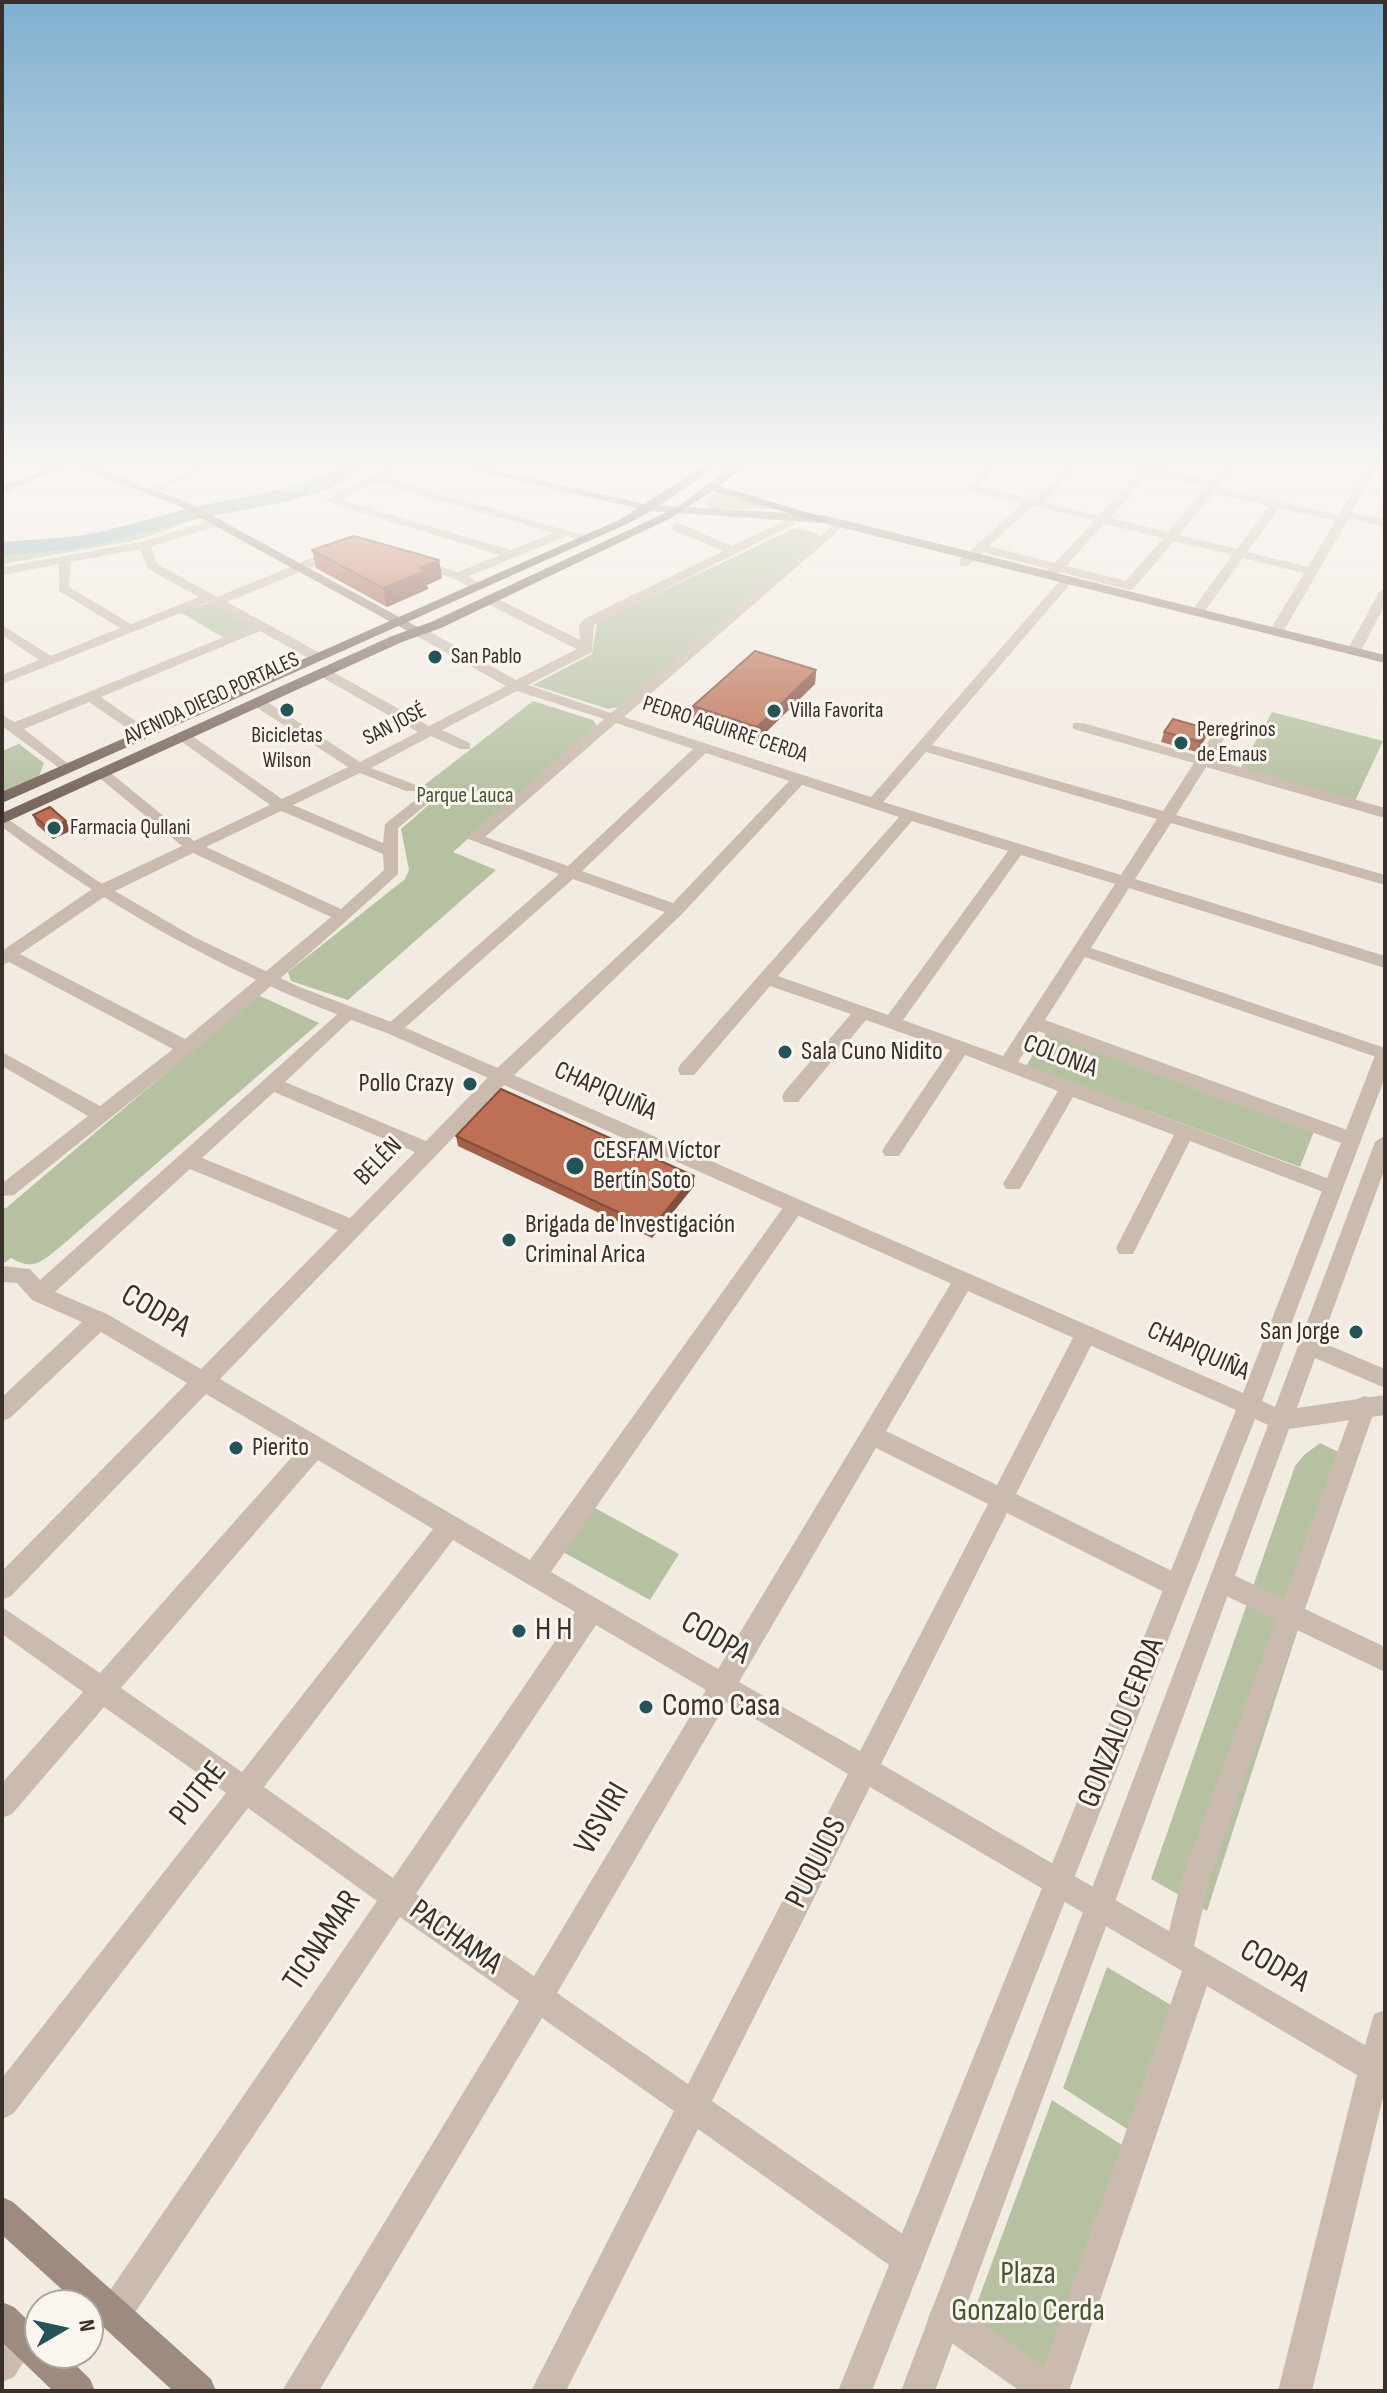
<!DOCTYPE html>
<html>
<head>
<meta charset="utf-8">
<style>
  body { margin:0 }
  #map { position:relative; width:1387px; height:2393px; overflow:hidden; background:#f2ebe2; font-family:"Sofia Sans Condensed",sans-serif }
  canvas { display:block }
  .frame { position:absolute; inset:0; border:4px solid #39302c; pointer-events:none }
  .north { position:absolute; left:24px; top:2289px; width:80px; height:80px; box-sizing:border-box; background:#faf5ee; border:2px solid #ada6a0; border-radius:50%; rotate:81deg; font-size:22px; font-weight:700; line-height:32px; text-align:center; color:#39302c }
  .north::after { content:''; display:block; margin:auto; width:28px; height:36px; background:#245358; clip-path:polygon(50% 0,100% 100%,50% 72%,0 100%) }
</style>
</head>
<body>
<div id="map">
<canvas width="1387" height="2393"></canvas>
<div class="frame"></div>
<div class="north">N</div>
</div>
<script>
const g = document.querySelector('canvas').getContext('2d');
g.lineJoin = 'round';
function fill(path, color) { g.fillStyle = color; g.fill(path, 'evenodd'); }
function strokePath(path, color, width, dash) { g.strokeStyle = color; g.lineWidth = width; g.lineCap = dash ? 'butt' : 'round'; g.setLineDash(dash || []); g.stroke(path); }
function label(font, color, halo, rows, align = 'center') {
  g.font = font + ' "Sofia Sans Condensed",sans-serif'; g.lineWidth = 6; g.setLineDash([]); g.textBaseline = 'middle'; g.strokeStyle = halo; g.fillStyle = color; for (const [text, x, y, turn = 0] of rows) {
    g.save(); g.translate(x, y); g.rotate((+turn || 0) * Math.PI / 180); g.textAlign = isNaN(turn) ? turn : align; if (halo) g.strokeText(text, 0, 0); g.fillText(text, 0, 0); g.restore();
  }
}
fill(new Path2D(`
  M 717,493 L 775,507 L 774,509 L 710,509 L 704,502 Z
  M 193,520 L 138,540 L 2,564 L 2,550 L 112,538 L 180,521 Z
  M 795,528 L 817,533 L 821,537 L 619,707 L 608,709 L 533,685 L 592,654 L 597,622 Z
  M 209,603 L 217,605 L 253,626 L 224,638 L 180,612 Z
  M 533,701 L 593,720 L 597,726 L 453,852 L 496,870 L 348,1000 L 291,981 L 288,972 L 405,879 L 409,870 L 401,829 L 431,803 L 414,793 Z
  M 1272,712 L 1383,741 L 1355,801 L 1240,769 Z
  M 19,744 L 44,763 L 39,776 L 2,794 L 2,751 Z
  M 258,995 L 319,1023 L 60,1247 C 41,1262 34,1271 11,1258 L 2,1265 L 2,1207 L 6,1208 Z
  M 1048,1030 L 1316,1126 L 1300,1167 L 1026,1066 Z
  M 1320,1443 L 1353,1459 L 1207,1911 L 1151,1879 L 1295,1466 L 1304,1455 Z
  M 595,1508 L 679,1554 L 650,1600 L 563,1552 Z
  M 1107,1967 L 1176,2008 L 1135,2134 L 1063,2088 Z
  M 1052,2100 L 1125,2147 L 1047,2380 L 969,2325 Z`), '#b6c1a2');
fill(new Path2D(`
  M 341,467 L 364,467 L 329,489 L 286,502 L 196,519 L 88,547 L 2,556 L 2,542 L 70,537 L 104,531 L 195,507 L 297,486 Z`), '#83abad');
fill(new Path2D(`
  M 196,467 L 210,467 L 155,493 L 145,491 Z
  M 386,467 L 400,467 L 383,477 L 593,538 L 587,542 L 567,536 L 469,576 L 484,587 L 474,590 L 455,579 L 409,563 L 415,559 L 458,572 L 500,555 L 324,501 ZM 374,482 L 554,533 L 511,550 L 340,500 Z
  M 985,467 L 997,467 L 980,486 L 1035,500 L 1068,467 L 1079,467 L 1045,502 L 1099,516 L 1139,472 L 1133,470 L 1132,467 L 1155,467 L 1212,481 L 1224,467 L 1235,467 L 1219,487 L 1339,515 L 1368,467 L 1378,467 L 1352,512 L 1385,519 L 1385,527 L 1349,518 L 1283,632 L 1276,636 L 1269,632 L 1304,573 L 1243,558 L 1202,615 L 1197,616 L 1191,612 L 1232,555 L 1174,541 L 1133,589 L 1129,590 L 1060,572 L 1055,578 L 1047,578 L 1045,575 L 1049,569 L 983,552 L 968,566 L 960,566 L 960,560 L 1022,504 L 968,490 L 968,486 ZM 1150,474 L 1207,487 L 1168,532 L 1110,518 ZM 1214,493 L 1269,506 L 1237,549 L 1179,535 ZM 1033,506 L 1037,507 L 1094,521 L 1055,563 L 989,546 ZM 1279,508 L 1335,521 L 1308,567 L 1247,552 ZM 1104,524 L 1163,538 L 1126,581 L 1066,566 Z
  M 219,518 L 223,520 L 223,524 L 151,547 L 157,564 L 217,597 L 334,549 L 342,549 L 342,555 L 227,602 L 322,654 L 322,660 L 312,660 L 260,631 L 101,697 L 150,731 L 150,737 L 140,737 L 89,702 L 24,729 L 71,766 L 71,772 L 66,773 L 2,726 L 2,715 L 15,722 L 251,626 L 208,602 L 2,684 L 2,675 L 39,660 L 2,635 L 2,625 L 51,656 L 120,628 L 59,591 L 59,564 L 2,575 L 2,567 L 142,542 ZM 140,549 L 148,569 L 199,597 L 131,624 L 69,587 L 71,562 Z
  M 841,519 L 845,521 L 845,525 L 624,717 L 871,797 L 1063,577 L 1071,577 L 1071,583 L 932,745 L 1163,811 L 1194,763 L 1073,729 L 1073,723 L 1083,723 L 1199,756 L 1217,728 L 1222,727 L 1229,731 L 1211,759 L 1385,808 L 1385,818 L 1206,767 L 1176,815 L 1385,875 L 1385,885 L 1171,823 L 1135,879 L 1385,956 L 1385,968 L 1129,888 L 1091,948 L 1385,1048 L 1385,1060 L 1085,957 L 1045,1020 L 1358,1134 L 1361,1139 L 1358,1144 L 1344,1144 L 1038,1031 L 1018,1062 L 1340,1183 L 1343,1188 L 1340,1193 L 1326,1193 L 1190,1141 L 1133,1254 L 1119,1254 L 1116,1248 L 1174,1135 L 1073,1097 L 1020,1189 L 1006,1189 L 1003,1184 L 1058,1091 L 965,1055 L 899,1156 L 885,1156 L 882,1151 L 885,1146 L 950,1050 L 866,1020 L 798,1102 L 784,1102 L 782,1097 L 784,1092 L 851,1014 L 770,986 L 694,1075 L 680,1075 L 678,1070 L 680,1065 L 899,817 L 802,785 L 682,914 L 508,1081 L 220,1379 L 530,1560 L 787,1202 L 801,1202 L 804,1207 L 801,1212 L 551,1572 L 718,1669 L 956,1275 L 963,1273 L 970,1275 L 974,1281 L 886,1431 L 997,1485 L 1078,1328 L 1086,1325 L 1094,1328 L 1097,1334 L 1016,1494 L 1186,1578 L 1189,1586 L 1186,1594 L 1177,1598 L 1168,1594 L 1007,1513 L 881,1764 L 1169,1931 L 1182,1878 L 1276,1620 L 1212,1589 L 1209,1581 L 1212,1573 L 1221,1569 L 1284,1599 L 1354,1406 L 1357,1399 L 1365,1396 L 1373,1399 L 1376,1406 L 1305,1609 L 1385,1647 L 1385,1672 L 1297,1630 L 1210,1878 L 1194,1946 L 1365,2045 L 1374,2014 L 1385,2010 L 1385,2089 L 1312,2391 L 1278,2391 L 1357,2075 L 1207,1986 L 1069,2391 L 1020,2391 L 933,2330 L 928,2318 L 933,2306 L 945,2301 L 957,2306 L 1044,2366 L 1182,1971 L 870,1787 L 712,2101 L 920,2246 L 924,2258 L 920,2270 L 908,2274 L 896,2270 L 698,2129 L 566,2391 L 531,2391 L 674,2111 L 542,2018 L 319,2391 L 282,2391 L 519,2001 L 400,1917 L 126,2326 L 114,2331 L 102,2326 L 97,2314 L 102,2302 L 377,1901 L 248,1808 L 13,2114 L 2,2119 L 2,2078 L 226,1793 L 104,1707 L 12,1814 L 2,1818 L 2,1783 L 83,1692 L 2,1634 L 2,1607 L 100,1673 L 299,1449 L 206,1394 L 11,1596 L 2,1600 L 2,1571 L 187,1383 L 101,1332 L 10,1418 L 2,1421 L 2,1397 L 82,1322 L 32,1300 L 17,1283 L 2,1282 L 2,1266 L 30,1269 L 40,1280 L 342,1010 L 354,1010 L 357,1014 L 285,1082 L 426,1141 L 494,1071 L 665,912 L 573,879 L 399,1033 L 387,1033 L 384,1029 L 387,1025 L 559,874 L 466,838 L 604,719 L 517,691 L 442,730 L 470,743 L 470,749 L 460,749 L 431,736 L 371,768 L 416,785 L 416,791 L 406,791 L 360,773 L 293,805 L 383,843 L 385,824 L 414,801 L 424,801 L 427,804 L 398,828 L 398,874 C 275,988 144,1091 14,1195 L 2,1196 L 2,1180 L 5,1181 L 88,1116 L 2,1066 L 2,1052 L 100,1106 L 173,1049 L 9,962 L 2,965 L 2,951 L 95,887 L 182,846 L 97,776 L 97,770 L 107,770 L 194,841 L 270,805 L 178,739 L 178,733 L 188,733 L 282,799 L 348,767 L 253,705 L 253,699 L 263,699 L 360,762 L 418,732 L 318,675 L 318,669 L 328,669 L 429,726 L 506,686 L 413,634 L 413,628 L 423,628 L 516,680 L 577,649 L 486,603 L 486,597 L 494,597 L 580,640 L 579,626 L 584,619 L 723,551 L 673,530 L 673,524 L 681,524 L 732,546 L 786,520 L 794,520 L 794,524 L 594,625 L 592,652 L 528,685 L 611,713 ZM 616,723 L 693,749 L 568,866 L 485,837 ZM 926,752 L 1157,819 L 1121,875 L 883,802 ZM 706,753 L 789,781 L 673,903 L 582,871 ZM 281,811 L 383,854 L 384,870 L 341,909 L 206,847 ZM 912,821 L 1008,851 L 888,1015 L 778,976 ZM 193,853 L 331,917 L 185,1039 L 20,954 L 107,895 ZM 1021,855 L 1115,884 L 1003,1056 L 903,1020 ZM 274,1092 L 415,1152 L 350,1218 L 202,1158 ZM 190,1169 L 338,1230 L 201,1369 L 107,1314 L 55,1292 ZM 876,1448 L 988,1504 L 860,1751 L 739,1682 ZM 318,1460 L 433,1529 L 242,1772 L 121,1688 ZM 453,1540 L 575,1612 L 393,1878 L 264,1787 ZM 596,1625 L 706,1690 L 534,1976 L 416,1894 ZM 727,1702 L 848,1774 L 688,2084 L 557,1993 Z
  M 1385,588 L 1385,604 L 1361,651 L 1349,654 L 1347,651 L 1379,592 Z
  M 22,2320 L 34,2325 L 39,2337 L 14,2377 L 2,2382 C 2,2357 0,2331 22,2320 Z`), '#cabbae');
fill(new Path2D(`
  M 2,815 L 96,880 L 194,937 L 297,986 L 399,1025 L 1243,1393 L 1376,1053 L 1385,1047 L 1385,1077 L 1262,1401 L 1275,1407 L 1375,1142 L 1385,1135 L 1385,1168 L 1321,1342 L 1385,1369 L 1385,1388 L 1315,1358 L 1297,1408 L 1385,1395 L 1385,1415 L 1289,1429 L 935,2391 L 901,2391 L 1268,1425 L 1255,1419 L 872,2391 L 838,2391 L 1236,1410 L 387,1033 C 248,984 120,916 2,827 Z`), '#cabbae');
fill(new Path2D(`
  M 53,467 L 68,467 L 2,493 L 2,486 Z
  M 75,467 L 91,467 L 183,500 L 425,631 L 413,634 L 175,504 Z
  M 461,467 L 480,467 L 649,505 L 823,515 L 1385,655 L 1385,663 L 823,523 L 649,511 Z
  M 2,2197 L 13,2202 L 211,2379 L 216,2391 L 173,2391 L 88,2313 L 88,2305 L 79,2305 L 2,2235 Z
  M 2,2302 L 14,2307 L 40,2332 L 40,2353 L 63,2353 L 90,2379 L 95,2391 L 53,2391 L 2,2342 Z`), '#9e8b7f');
fill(new Path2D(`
  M 702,467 L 715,467 L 653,510 L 627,524 L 2,803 L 2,792 L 619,520 Z
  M 730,467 L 743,467 L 719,486 L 829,519 L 823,523 L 712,491 L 671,518 L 441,628 L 402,642 L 2,824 L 2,813 L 392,636 L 431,622 L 663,514 L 682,504 Z`), '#7a685e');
fill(new Path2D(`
  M 312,550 L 439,560 L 442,578 L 427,585 L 428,589 L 387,607 L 316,568 Z
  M 816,670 L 815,684 L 756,742 L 693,721 L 693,706 Z
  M 1208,729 L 1205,739 L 1197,752 L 1161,742 L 1164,732 Z
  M 33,815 L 66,821 L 70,831 L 53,839 L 37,825 Z
  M 456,1136 L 694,1186 L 652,1238 L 458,1146 Z`), '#a36049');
fill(new Path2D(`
  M 439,560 L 442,578 L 427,585 L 428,589 L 387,607 L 383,588 L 420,568 Z
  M 816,670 L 815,684 L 756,742 L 757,727 Z
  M 1208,729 L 1205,739 L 1197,752 L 1200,742 Z
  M 66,821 L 70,831 L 53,839 L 49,829 Z
  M 694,1176 L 694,1186 L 652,1238 L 652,1228 Z`), '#844e3c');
const building = new Path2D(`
  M 354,536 L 439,560 L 420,568 L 425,571 L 383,588 L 312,550 Z
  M 755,651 L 816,670 L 757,727 L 693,706 Z
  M 1173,719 L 1208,729 L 1200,742 L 1164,732 Z
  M 50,807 L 66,821 L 49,829 L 33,815 Z
  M 501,1089 L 694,1176 L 652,1228 L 456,1136 Z`);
fill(building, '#bd7055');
strokePath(building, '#844e3c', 2);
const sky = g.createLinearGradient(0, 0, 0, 802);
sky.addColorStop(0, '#7fb0d0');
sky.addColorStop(0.58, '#f9f6f2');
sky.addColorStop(1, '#f9f6f200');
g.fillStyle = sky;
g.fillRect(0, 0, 1387, 802);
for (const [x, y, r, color] of [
  [435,657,8,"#245358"],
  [287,710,8,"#245358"],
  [774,711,8,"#245358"],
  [1181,743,8,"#245358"],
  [54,828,8,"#245358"],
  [785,1052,8,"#245358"],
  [470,1084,8,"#245358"],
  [575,1166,10,"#245358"],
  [509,1240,8,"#245358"],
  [1356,1332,8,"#245358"],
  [236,1448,8,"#245358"],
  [519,1631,8,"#245358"],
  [646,1707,8,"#245358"]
]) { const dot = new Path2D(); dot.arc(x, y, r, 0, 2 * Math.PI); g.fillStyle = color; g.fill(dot); strokePath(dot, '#faf5ee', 3); }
label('22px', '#39302c', '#faf5ee', [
  ["San Pablo",451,657],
  ["Villa Favorita",790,711],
  ["Peregrinos",1197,730],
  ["de Emaus",1197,755],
  ["Bicicletas",287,736,"center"],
  ["Wilson",287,761,"center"],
  ["Farmacia Qullani",70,828]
], 'left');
label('22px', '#39302c', '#faf5ee', [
  ["AVENIDA DIEGO PORTALES",212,699,-25],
  ["SAN JOSÉ",395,725,-27],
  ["PEDRO AGUIRRE CERDA",725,730,18]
]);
label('22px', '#475631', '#faf5ee', [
  ["Parque Lauca",465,796]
]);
label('26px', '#39302c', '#faf5ee', [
  ["Sala Cuno Nidito",801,1052],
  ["Pollo Crazy",454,1084,"right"],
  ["CESFAM Víctor",593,1151],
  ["Bertín Soto",593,1181],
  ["Brigada de Investigación",525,1225],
  ["Criminal Arica",525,1255],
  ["San Jorge",1340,1332,"right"],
  ["Pierito",252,1448]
], 'left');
label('26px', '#39302c', '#faf5ee', [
  ["COLONIA",1060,1057,21],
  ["CHAPIQUIÑA",605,1092,24],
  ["BELÉN",379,1162,-46],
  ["CHAPIQUIÑA",1198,1352,24]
]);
label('32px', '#39302c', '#faf5ee', [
  ["CODPA",155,1312,30],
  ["CODPA",715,1639,30],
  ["GONZALO CERDA",1122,1723,-68],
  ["PUTRE",199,1794,-52],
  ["VISVIRI",603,1819,-60],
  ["PUQUIOS",817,1863,-63],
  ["PACHAMA",455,1938,35],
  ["TICNAMAR",323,1941,-56],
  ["CODPA",1274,1967,30]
]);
label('32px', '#39302c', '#faf5ee', [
  ["H H",535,1631],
  ["Como Casa",662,1707]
], 'left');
label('32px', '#475631', '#faf5ee', [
  ["Plaza",1028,2275],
  ["Gonzalo Cerda",1028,2312]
]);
</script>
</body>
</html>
